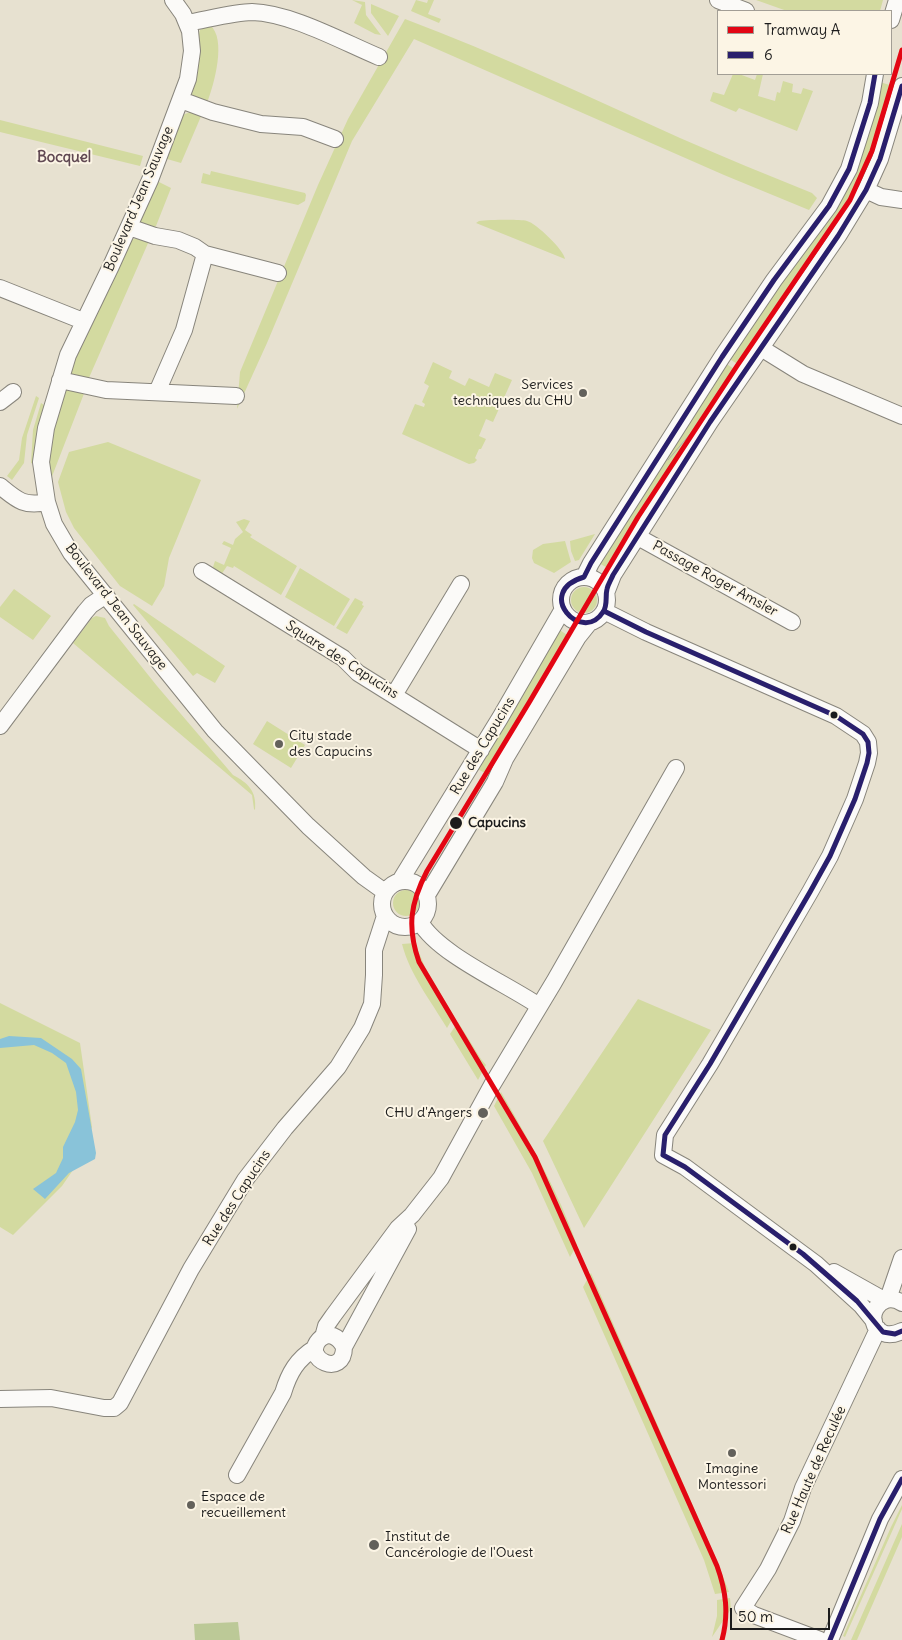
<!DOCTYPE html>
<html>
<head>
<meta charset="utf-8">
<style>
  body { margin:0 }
  #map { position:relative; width:902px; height:1640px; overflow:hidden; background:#e7e1d0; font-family:Delius,sans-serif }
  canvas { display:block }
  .legend { position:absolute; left:717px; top:10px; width:175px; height:65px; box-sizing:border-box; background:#fcf5e5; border:1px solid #a29e95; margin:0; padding:6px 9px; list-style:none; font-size:15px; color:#1c1c1c }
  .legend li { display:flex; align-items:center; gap:10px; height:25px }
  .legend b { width:25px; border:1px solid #a29e95 }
  .scale { position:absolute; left:730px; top:1608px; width:100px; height:22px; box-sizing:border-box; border:2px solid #1c1c1c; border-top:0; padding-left:6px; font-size:15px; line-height:18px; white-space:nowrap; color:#1c1c1c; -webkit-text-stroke:4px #fcf5e5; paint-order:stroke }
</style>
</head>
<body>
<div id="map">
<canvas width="902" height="1640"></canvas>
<ul class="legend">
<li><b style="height:6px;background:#e30613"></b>Tramway A</li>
<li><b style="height:6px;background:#291f6c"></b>6</li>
</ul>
<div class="scale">50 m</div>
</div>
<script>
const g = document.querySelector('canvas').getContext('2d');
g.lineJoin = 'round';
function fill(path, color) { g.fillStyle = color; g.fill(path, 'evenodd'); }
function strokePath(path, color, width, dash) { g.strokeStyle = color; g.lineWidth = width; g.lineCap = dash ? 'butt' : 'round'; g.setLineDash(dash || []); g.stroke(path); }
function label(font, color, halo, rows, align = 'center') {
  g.font = font + ' Delius,sans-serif'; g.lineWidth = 4; g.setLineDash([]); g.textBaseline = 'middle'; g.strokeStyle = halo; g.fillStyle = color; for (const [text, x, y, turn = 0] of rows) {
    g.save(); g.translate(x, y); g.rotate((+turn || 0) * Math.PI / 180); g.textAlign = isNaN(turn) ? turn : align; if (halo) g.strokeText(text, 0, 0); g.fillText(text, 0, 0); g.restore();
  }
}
fill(new Path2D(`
  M 352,0 L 365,2 L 366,15 L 381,35 L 375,34 L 354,23 L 362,5 Z
  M 416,0 L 427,3 L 428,0 L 434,0 L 428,14 L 441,19 L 439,23 L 411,11 Z
  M 756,0 L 883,0 L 880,11 L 787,11 Z
  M 371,4 L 399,16 L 388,36 L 371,13 Z
  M 405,19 C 498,54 589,97 680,138 C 723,157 768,175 812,193 L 817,198 L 809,210 L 724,175 L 414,39 L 352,141 L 267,343 L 237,409 L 240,372 L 318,185 L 348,119 Z
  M 210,25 C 227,39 214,85 207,103 L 193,97 L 192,94 L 199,61 L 199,34 L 200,30 Z
  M 733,74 L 739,74 L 755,80 L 757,74 L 763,74 L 758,96 L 775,101 L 777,92 L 780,93 L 783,81 L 793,84 L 792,92 L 801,94 L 803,88 L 813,91 L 797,131 L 739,108 L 736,112 L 710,101 L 713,92 L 724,95 Z
  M 880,82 L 896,87 L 880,141 L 856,199 L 742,367 L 728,358 L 803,250 Z
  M 193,111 L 202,114 L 181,163 L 167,159 L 182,116 L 185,114 Z
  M 0,120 L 143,156 L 140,166 L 0,132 Z
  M 211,171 L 305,193 L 306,195 L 305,201 L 298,205 L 201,183 L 203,173 L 210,175 Z
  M 157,181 L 171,188 L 156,226 L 153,228 L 142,226 L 140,219 Z
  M 479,221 C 488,220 518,219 527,221 C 536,223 564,250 565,259 L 476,223 Z
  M 137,238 L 149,241 L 88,380 L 76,379 L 70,373 L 76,350 L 131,240 Z
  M 433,362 L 452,371 L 449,378 L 465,386 L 469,378 L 489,387 L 495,373 L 512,380 L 493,422 L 486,419 L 479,436 L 486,439 L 481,449 L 479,449 L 475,458 L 477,460 L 474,463 L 469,464 L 402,434 L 415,404 L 424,407 L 425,404 L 422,402 L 429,386 L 424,383 Z
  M 725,363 L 739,372 L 611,570 L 597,562 Z
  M 67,389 L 85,391 L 51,479 L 47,462 L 48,446 L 63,391 Z
  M 36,396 L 39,398 L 27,435 L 24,463 L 12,480 L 7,476 L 19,460 L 22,438 Z
  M 41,403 L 44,405 L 37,429 L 34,464 L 31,463 L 33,430 Z
  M 108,442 L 201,480 L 169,558 L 164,586 L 152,606 L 120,586 L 74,528 L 66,512 L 58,482 L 69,452 Z
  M 244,519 L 250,521 L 245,530 L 252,535 L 250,537 L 297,566 L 281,595 L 234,566 L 233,568 L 227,566 L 221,575 L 214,570 L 213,567 L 215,561 L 224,565 L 231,548 L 222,544 L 224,541 L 233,545 L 235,539 L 243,532 L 236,522 Z
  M 595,534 L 579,560 L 575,561 L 571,551 L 570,541 Z
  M 565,541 L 571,562 L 554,573 L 534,563 L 532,558 L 533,550 L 543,544 Z
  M 300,568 L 350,599 L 334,626 L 285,597 Z
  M571 600a13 13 0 1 1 26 0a13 13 0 1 1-26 0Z
  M 14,589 L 51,616 L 33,640 L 0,617 L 0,607 Z
  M 355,598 L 363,602 L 362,605 L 364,606 L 347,634 L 336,628 Z
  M 134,604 L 225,666 L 215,683 L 197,673 L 193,676 L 133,605 Z
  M 96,616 L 105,618 L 109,626 L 157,686 L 233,775 C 248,783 257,791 255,810 L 254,809 L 252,795 L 73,643 L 92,618 Z
  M 558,629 L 572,638 L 490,776 L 476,768 Z
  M 267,721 L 305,745 L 291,768 L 253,744 Z
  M393 903a13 13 0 1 1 26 0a13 13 0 1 1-26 0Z
  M 415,943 L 425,967 L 454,1016 L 447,1028 C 431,1001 410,975 402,944 Z
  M 638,999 L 711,1030 L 584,1228 L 543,1141 Z
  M 0,1003 L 80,1043 L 92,1127 L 82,1157 L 62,1186 L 13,1235 L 0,1227 Z
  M 458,1022 L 481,1059 L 486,1065 L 478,1080 L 450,1034 Z
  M 501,1092 C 530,1142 558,1191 577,1245 L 570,1257 L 532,1173 L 494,1106 Z
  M 591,1273 L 715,1556 L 729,1592 L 715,1594 L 704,1560 L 583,1287 Z
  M 902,1505 L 902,1509 L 845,1637 L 843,1636 L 891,1527 Z
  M 902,1524 L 902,1537 L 857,1640 L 851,1640 Z
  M 730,1598 L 731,1609 L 712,1637 L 717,1616 L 717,1600 Z`), '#d3daa0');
fill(new Path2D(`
  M 238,1622 L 240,1640 L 195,1640 L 194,1624 Z`), '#bcc997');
fill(new Path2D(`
  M 9,1036 L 41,1038 L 72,1059 L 81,1069 L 96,1153 L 95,1159 L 69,1173 L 45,1199 L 33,1189 L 56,1173 L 63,1158 L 63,1147 L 75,1122 L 78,1110 L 76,1092 L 66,1063 L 52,1053 L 34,1045 L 0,1048 L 0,1039 Z`), '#89c3d9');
const minor = new Path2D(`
  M 173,0 L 183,14 L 190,31 L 192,51 L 188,79 L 150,180 L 111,266 L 68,355 L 46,428 L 41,462 L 47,502 L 54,524 L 71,553 L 215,731 L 308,826 L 364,877 L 385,892
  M 718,0 L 746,11
  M 891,20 L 897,0
  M 187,23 C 205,20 235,12 252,12 C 291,13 343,42 379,57
  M 181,100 L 213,112 L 261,124 L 303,127 L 335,139
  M 866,190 L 881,197 L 902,200
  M 129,227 L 155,236 L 178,240 L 195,247 L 205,254 L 278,273
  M 0,288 L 83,321
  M 761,348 L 803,374 L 902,416
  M 60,380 L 106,390 L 236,396
  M 157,392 L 184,330 L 205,254
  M 0,402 L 13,392
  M 0,486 C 17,500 24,507 47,502
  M 638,537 L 792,622
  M 202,571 L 343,658 L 358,673 L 481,750
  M 584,577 L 591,563 L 722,357 L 774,280 L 829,206 L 849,169 L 870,103 L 875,74
  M561 600a23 23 0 1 1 46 0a23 23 0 1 1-46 0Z
  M 606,593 L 613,575 L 710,422 L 838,236 L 866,190 L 880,159 L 902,86
  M 604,611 L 646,632 L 836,716 L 863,734 L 868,742 L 869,753 L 867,763 L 855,799 L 830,856 L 810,892 L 710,1064 L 665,1135 L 663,1155 L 685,1167 L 816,1264 L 861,1305 L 874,1321
  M 394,695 L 461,584
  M 0,726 L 85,612 L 91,605 L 106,595
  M382 904a23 23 0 1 1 46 0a23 23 0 1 1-46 0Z
  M 400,881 L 500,718 L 563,609
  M 427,895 L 495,782 L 505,759 L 578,637 L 590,622
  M 420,922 C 438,954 507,984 539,1006
  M 834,1272 L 884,1300
  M 888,1299 L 902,1258
  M 902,1303 C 880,1288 861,1322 883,1333 C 890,1336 896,1334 902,1331
  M 323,1337 L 326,1326 L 333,1316 L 398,1228 L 412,1215 L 441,1178 L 492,1085 L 554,982 L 676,768
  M 344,1347 C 339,1337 328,1330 319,1340 C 302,1359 344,1379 344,1347 L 408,1229
  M 0,1399 L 51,1398 L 104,1408 L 114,1408 L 120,1403 L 191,1269 L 245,1180 L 285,1128 L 338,1067 L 362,1028 L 372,1004 L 374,975 L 374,950 L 385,916
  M 237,1475 L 283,1393 C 289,1373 297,1359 315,1348
  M 820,1640 L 754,1615 L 743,1608 L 768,1569 L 792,1521 L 803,1488 L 878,1329
  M 830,1640 L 880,1519 L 902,1479`);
strokePath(minor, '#88857c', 18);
strokePath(minor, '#fbfaf8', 16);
strokePath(new Path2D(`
  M 668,460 L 703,419`), '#aeadab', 1);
strokePath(new Path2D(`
  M 875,74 L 870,103 L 849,169 L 829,206 L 774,280 L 722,357 L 591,563 L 584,577 C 533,592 582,645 603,612 C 608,605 605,597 607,589 C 608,584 611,580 613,575 L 710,422 L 838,236 L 866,190 L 880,159 L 902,86
  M 604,611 L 646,632 L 836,716 L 863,734 L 868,742 L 869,753 L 867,763 L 855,799 L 830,856 L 810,892 L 710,1064 L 665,1135 L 663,1155
  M 663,1155 L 685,1167 L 803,1254 L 857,1301 L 883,1332 L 895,1334 L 902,1331
  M 830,1640 L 880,1519 L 902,1479`), '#291f6c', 5);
strokePath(new Path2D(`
  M 722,1640 C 729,1614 726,1591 717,1566 L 535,1157 L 419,962 C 407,927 410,904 427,871 L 530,701 L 638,517 L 737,366 L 850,200 L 872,151 L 902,50`), '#e30613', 5);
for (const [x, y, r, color] of [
  [583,393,5,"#63615b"],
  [834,715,4.5,"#1c1c1c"],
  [279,744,5,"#63615b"],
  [456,823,7,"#1c1c1c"],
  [483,1113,6,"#63615b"],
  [793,1247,4.5,"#1c1c1c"],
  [732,1453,5,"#63615b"],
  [191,1505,5,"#63615b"],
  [374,1545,6,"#63615b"]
]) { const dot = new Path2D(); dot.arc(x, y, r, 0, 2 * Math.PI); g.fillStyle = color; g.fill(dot); strokePath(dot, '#fcf5e5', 2); }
label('14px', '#1c1c1c', '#fcf5e5', [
  ["Boulevard Jean Sauvage",139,199,-67],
  ["Passage Roger Amsler",715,579,29],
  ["Boulevard Jean Sauvage",116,607,52],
  ["Square des Capucins",342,660,33],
  ["Rue des Capucins",483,746,-59],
  ["Rue des Capucins",237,1198,-57],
  ["Rue Haute de Reculée",814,1470,-66]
]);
label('14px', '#1c1c1c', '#fcf5e5', [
  ["Services",573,385,"right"],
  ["techniques du CHU",573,401,"right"],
  ["City stade",289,736],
  ["des Capucins",289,752],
  ["CHU d'Angers",472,1113,"right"],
  ["Imagine",732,1469,"center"],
  ["Montessori",732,1485,"center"],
  ["Espace de",201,1497],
  ["recueillement",201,1513],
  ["Institut de",385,1537],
  ["Cancérologie de l'Ouest",385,1553]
], 'left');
label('bold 14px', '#1c1c1c', '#fcf5e5', [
  ["Capucins",468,823]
], 'left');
label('bold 15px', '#614953', '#fcf5e5', [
  ["Bocquel",64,158]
]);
</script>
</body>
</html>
